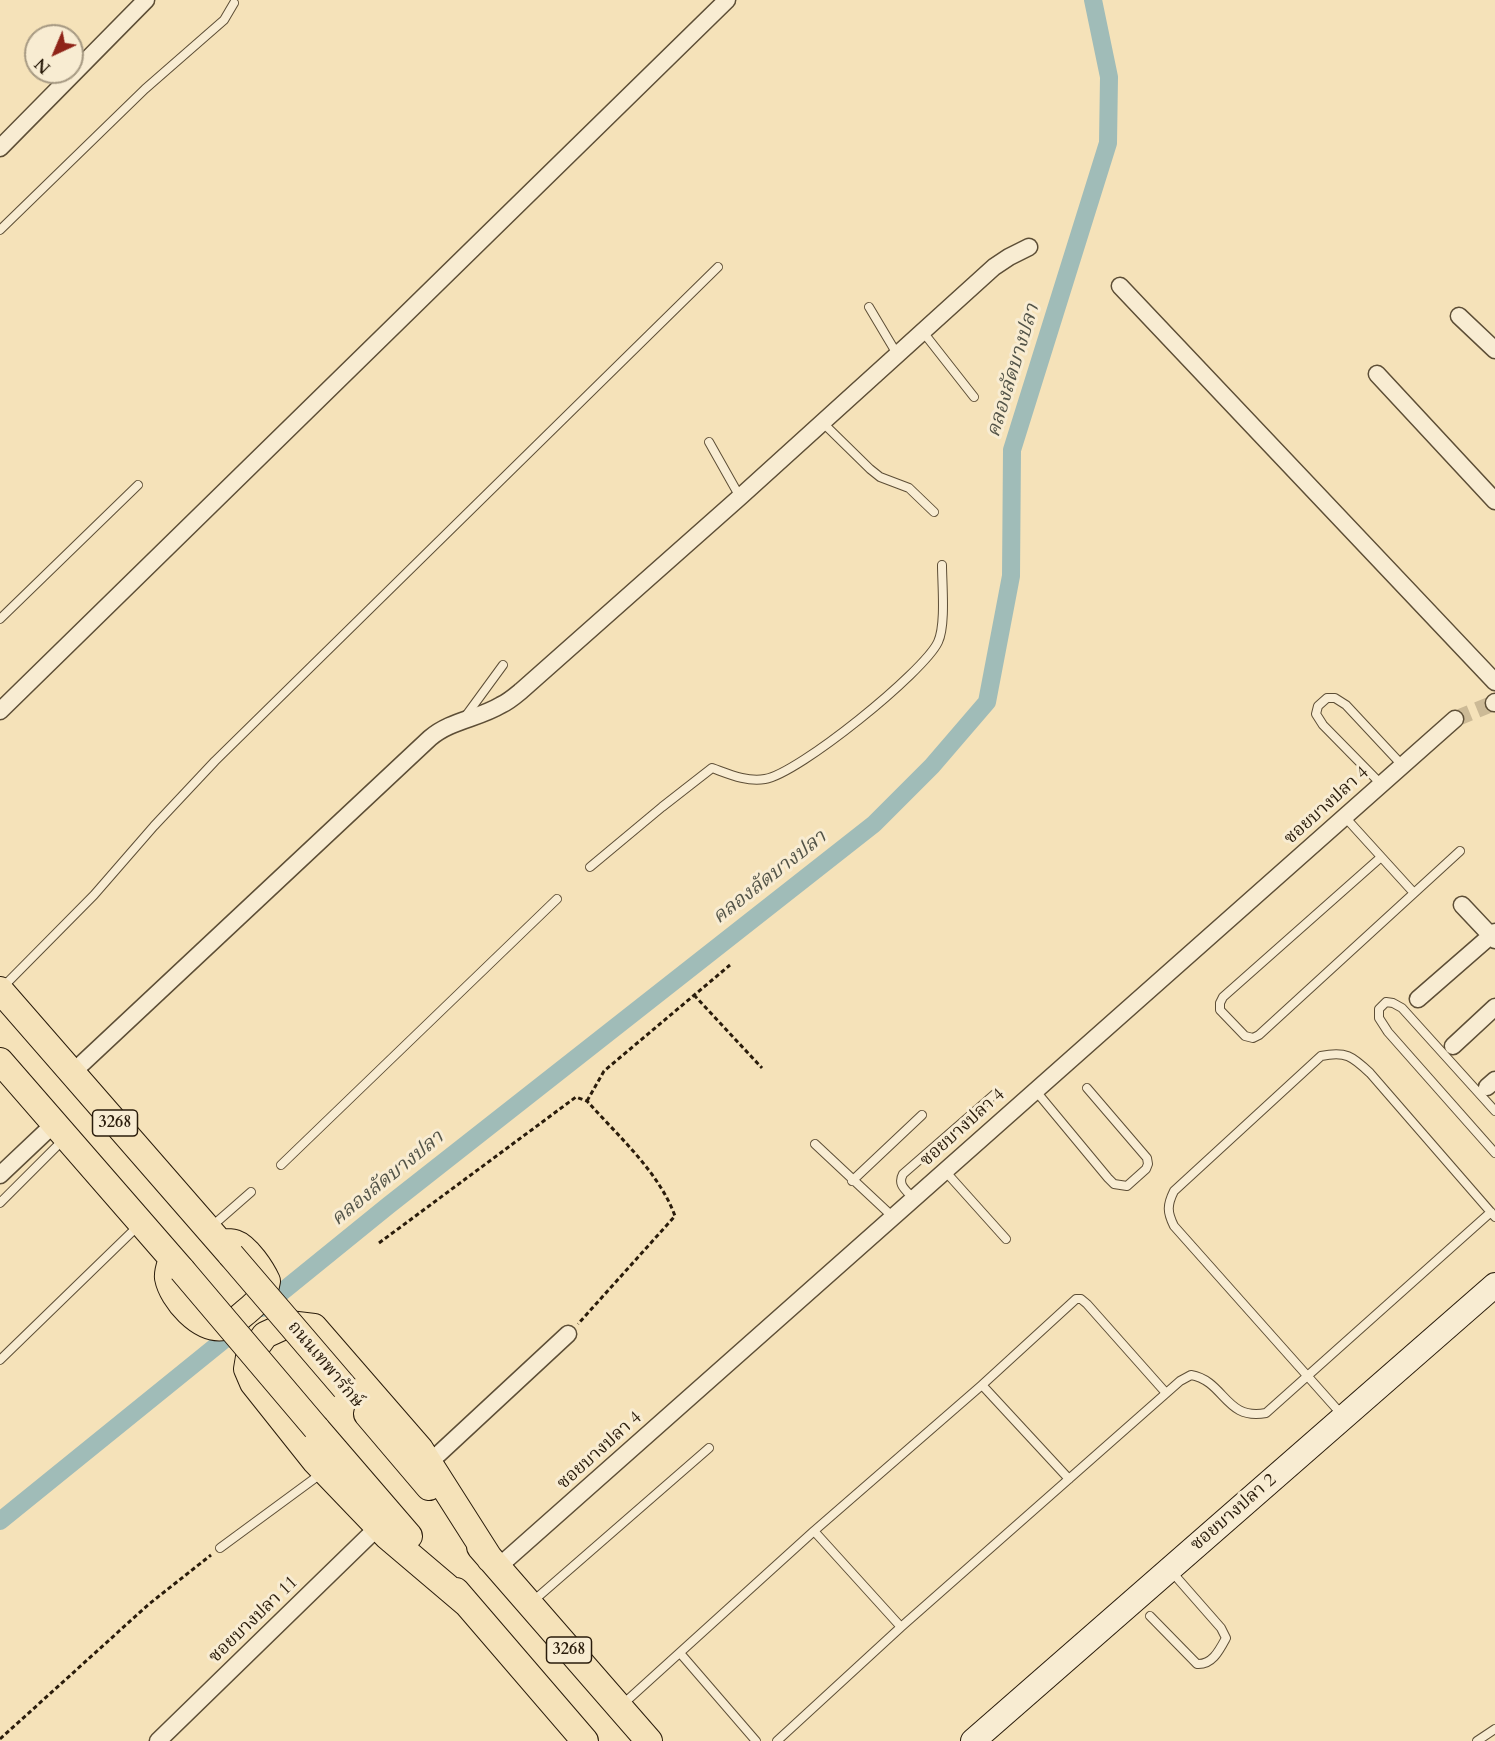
<!DOCTYPE html>
<html>
<head>
<meta charset="utf-8">
<style>
  body { margin:0 }
  #map { position:relative; width:1495px; height:1741px; overflow:hidden; background:#f5e2b9; font-family:Cardo,serif }
  canvas { display:block }
  .north { position:absolute; left:24px; top:24px; width:60px; height:60px; box-sizing:border-box; background:#f8ecd2; border:2px solid #a69982; border-radius:50%; rotate:224deg; font-size:16px; font-weight:700; line-height:24px; text-align:center; color:#2a1c0b }
  .north::after { content:''; display:block; margin:auto; width:21px; height:27px; background:#8f2418; clip-path:polygon(50% 0,100% 100%,50% 72%,0 100%) }
</style>
</head>
<body>
<div id="map">
<canvas width="1495" height="1741"></canvas>
<div class="north">N</div>
</div>
<script>
const g = document.querySelector('canvas').getContext('2d');
g.lineJoin = 'round';
function strokePath(path, color, width, dash) { g.strokeStyle = color; g.lineWidth = width; g.lineCap = dash ? 'butt' : 'round'; g.setLineDash(dash || []); g.stroke(path); }
function label(font, color, halo, rows, align = 'center') {
  g.font = font + ' Cardo,"Noto Serif Thai",serif'; g.lineWidth = 6; g.setLineDash([]); g.textBaseline = 'middle'; g.strokeStyle = halo; g.fillStyle = color; for (const [text, x, y, turn = 0] of rows) {
    g.save(); g.translate(x, y); g.rotate((+turn || 0) * Math.PI / 180); g.textAlign = isNaN(turn) ? turn : align; if (halo) g.strokeText(text, 0, 0); g.fillText(text, 0, 0); g.restore();
  }
}
strokePath(new Path2D(`
  M 262,1308 L 389,1205 L 874,824 L 932,766 L 987,702 L 1011,576 L 1012,450 L 1108,143 L 1109,77 L 1093,0
  M 0,1521 L 241,1326`), '#a0bcb8', 18);
strokePath(new Path2D(`
  M 1455,719 L 1494,703`), '#ccba96', 16, [16, 8]);
const lane = new Path2D(`
  M 0,230 L 145,89 L 224,20 L 234,3
  M 869,307 L 897,354
  M 923,332 L 974,397
  M 822,422 L 870,469 L 880,477 L 909,488 L 934,512
  M 709,442 L 740,497
  M 0,619 L 138,485
  M 465,717 L 503,665
  M 1381,784 L 1323,725 L 1316,714 L 1318,706 L 1327,698 L 1335,698 L 1346,705 L 1402,765
  M 1344,816 L 1414,893
  M 1380,858 L 1223,997 L 1220,1003 L 1220,1010 L 1245,1036 L 1253,1038 L 1259,1035 L 1460,851
  M 590,867 L 662,807 L 712,768 C 729,774 746,782 765,779 C 798,774 924,672 938,642 C 946,625 942,584 942,565
  M 2,988 L 94,895 L 154,826 L 215,761 L 718,267
  M 1035,1090 L 1108,1178 L 1114,1184 L 1127,1186 L 1146,1169 L 1148,1164 L 1147,1158 L 1087,1088
  M 1495,1111 L 1402,1008 L 1393,1003 L 1386,1002 L 1379,1009 L 1379,1018 L 1388,1032 L 1495,1153
  M 815,1144 L 893,1217
  M 281,1165 L 557,899
  M 945,1171 L 1006,1239
  M 852,1181 L 922,1115
  M 914,1199 C 906,1190 897,1185 903,1174 L 996,1093
  M 0,1203 L 65,1138
  M 211,1227 L 251,1192
  M 0,1360 L 138,1226
  M 982,1385 L 1069,1479
  M 1343,1416 L 1174,1226 C 1167,1212 1167,1205 1174,1191 L 1321,1056 C 1346,1051 1352,1056 1370,1073 L 1495,1217
  M 814,1531 L 982,1385 L 1076,1299 L 1081,1299 L 1087,1304 L 1166,1393
  M 220,1548 L 322,1473
  M 532,1602 L 709,1448
  M 1150,1616 L 1197,1664 C 1212,1665 1219,1651 1226,1638 L 1221,1628 L 1171,1571
  M 680,1653 L 756,1741
  M 622,1705 L 814,1531 L 901,1627 L 1180,1381 L 1191,1375 C 1225,1381 1225,1421 1266,1413 L 1491,1212
  M 777,1741 L 901,1627
  M 1477,1741 L 1495,1729`);
const street = new Path2D(`
  M 0,148 L 146,0
  M 1120,286 L 1495,682
  M 1459,316 L 1495,350
  M 1377,374 L 1495,501
  M 1494,703 L 1495,702
  M 0,711 L 727,0
  M 1462,905 L 1495,940
  M 1418,999 L 1495,932
  M 1453,1046 L 1495,1007
  M 71,1074 L 430,738 C 451,720 478,719 501,705 C 508,702 515,696 521,691 L 740,497 L 994,267 L 1009,257 L 1029,247
  M 1487,1087 L 1495,1080
  M 0,1175 L 54,1124
  M 429,1463 L 568,1334
  M 497,1568 L 1455,719
  M 158,1741 L 378,1527`);
const secondary = new Path2D(`
  M 973,1741 L 1495,1285`);
const primary = new Path2D(`
  M 0,990 L 231,1255
  M 0,1061 L 182,1270
  M 172,1259 C 170,1265 167,1272 168,1278 C 172,1299 200,1331 224,1327 C 232,1325 241,1316 247,1311 C 258,1302 265,1294 267,1281 C 262,1270 247,1247 235,1243 C 231,1242 225,1242 221,1242
  M 367,1414 L 429,1487
  M 316,1428 L 409,1536
  M 480,1547 L 649,1741
  M 456,1591 L 585,1741
  M 466,1603 L 387,1536 L 315,1461 L 253,1383 L 247,1369 L 249,1357 L 265,1335 L 289,1324 L 314,1327 L 420,1449 L 490,1559`);
strokePath(lane, '#5d4e36', 10);
strokePath(street, '#5d4e36', 19);
strokePath(secondary, '#2a1c0b', 26);
strokePath(primary, '#2a1c0b', 28);
strokePath(new Path2D(`
  M 694,995 L 762,1068
  M 587,1101 L 604,1071 L 730,965
  M 379,1243 L 576,1097 L 587,1101 C 618,1136 659,1172 675,1216 L 578,1324
  M 0,1739 L 149,1604 L 211,1555`), '#2a1c0b', 3, [4.5, 3]);
strokePath(lane, '#f8ecd2', 8);
strokePath(street, '#f8ecd2', 16);
strokePath(secondary, '#f8ecd2', 24);
strokePath(primary, '#f5e2b9', 26);
const primaryBridge = new Path2D(`
  M 231,1255 L 345,1388
  M 182,1270 L 316,1428`);
strokePath(primaryBridge, '#2a1c0b', 28, []);
strokePath(primaryBridge, '#f5e2b9', 26);
for (const [x, y, w] of [
  [115,1123,45],
  [569,1650,45]
]) { const box = new Path2D(); box.roundRect(x - w / 2, y - 13, w, 26, 4.5); g.fillStyle = '#f8ecd2'; g.fill(box); strokePath(box, '#2a1c0b', 1.5); }
label('bold 16px', '#2a1c0b', null, [
  ["3268",115,1123],
  ["3268",569,1650]
]);
label('18px', '#2a1c0b', '#f8ecd2', [
  ["ซอยบางปลา 4",1327,806,-42],
  ["ซอยบางปลา 4",963,1128,-42],
  ["ถนนเทพารักษ์",325,1365,50],
  ["ซอยบางปลา 4",600,1451,-42],
  ["ซอยบางปลา 2",1234,1513,-41],
  ["ซอยบางปลา 11",254,1620,-44]
]);
label('italic 20px', '#535448', '#f8ecd2', [
  ["คลองลัดบางปลา",1014,371,-73],
  ["คลองลัดบางปลา",770,878,-38],
  ["คลองลัดบางปลา",388,1179,-39]
]);
</script>
</body>
</html>
